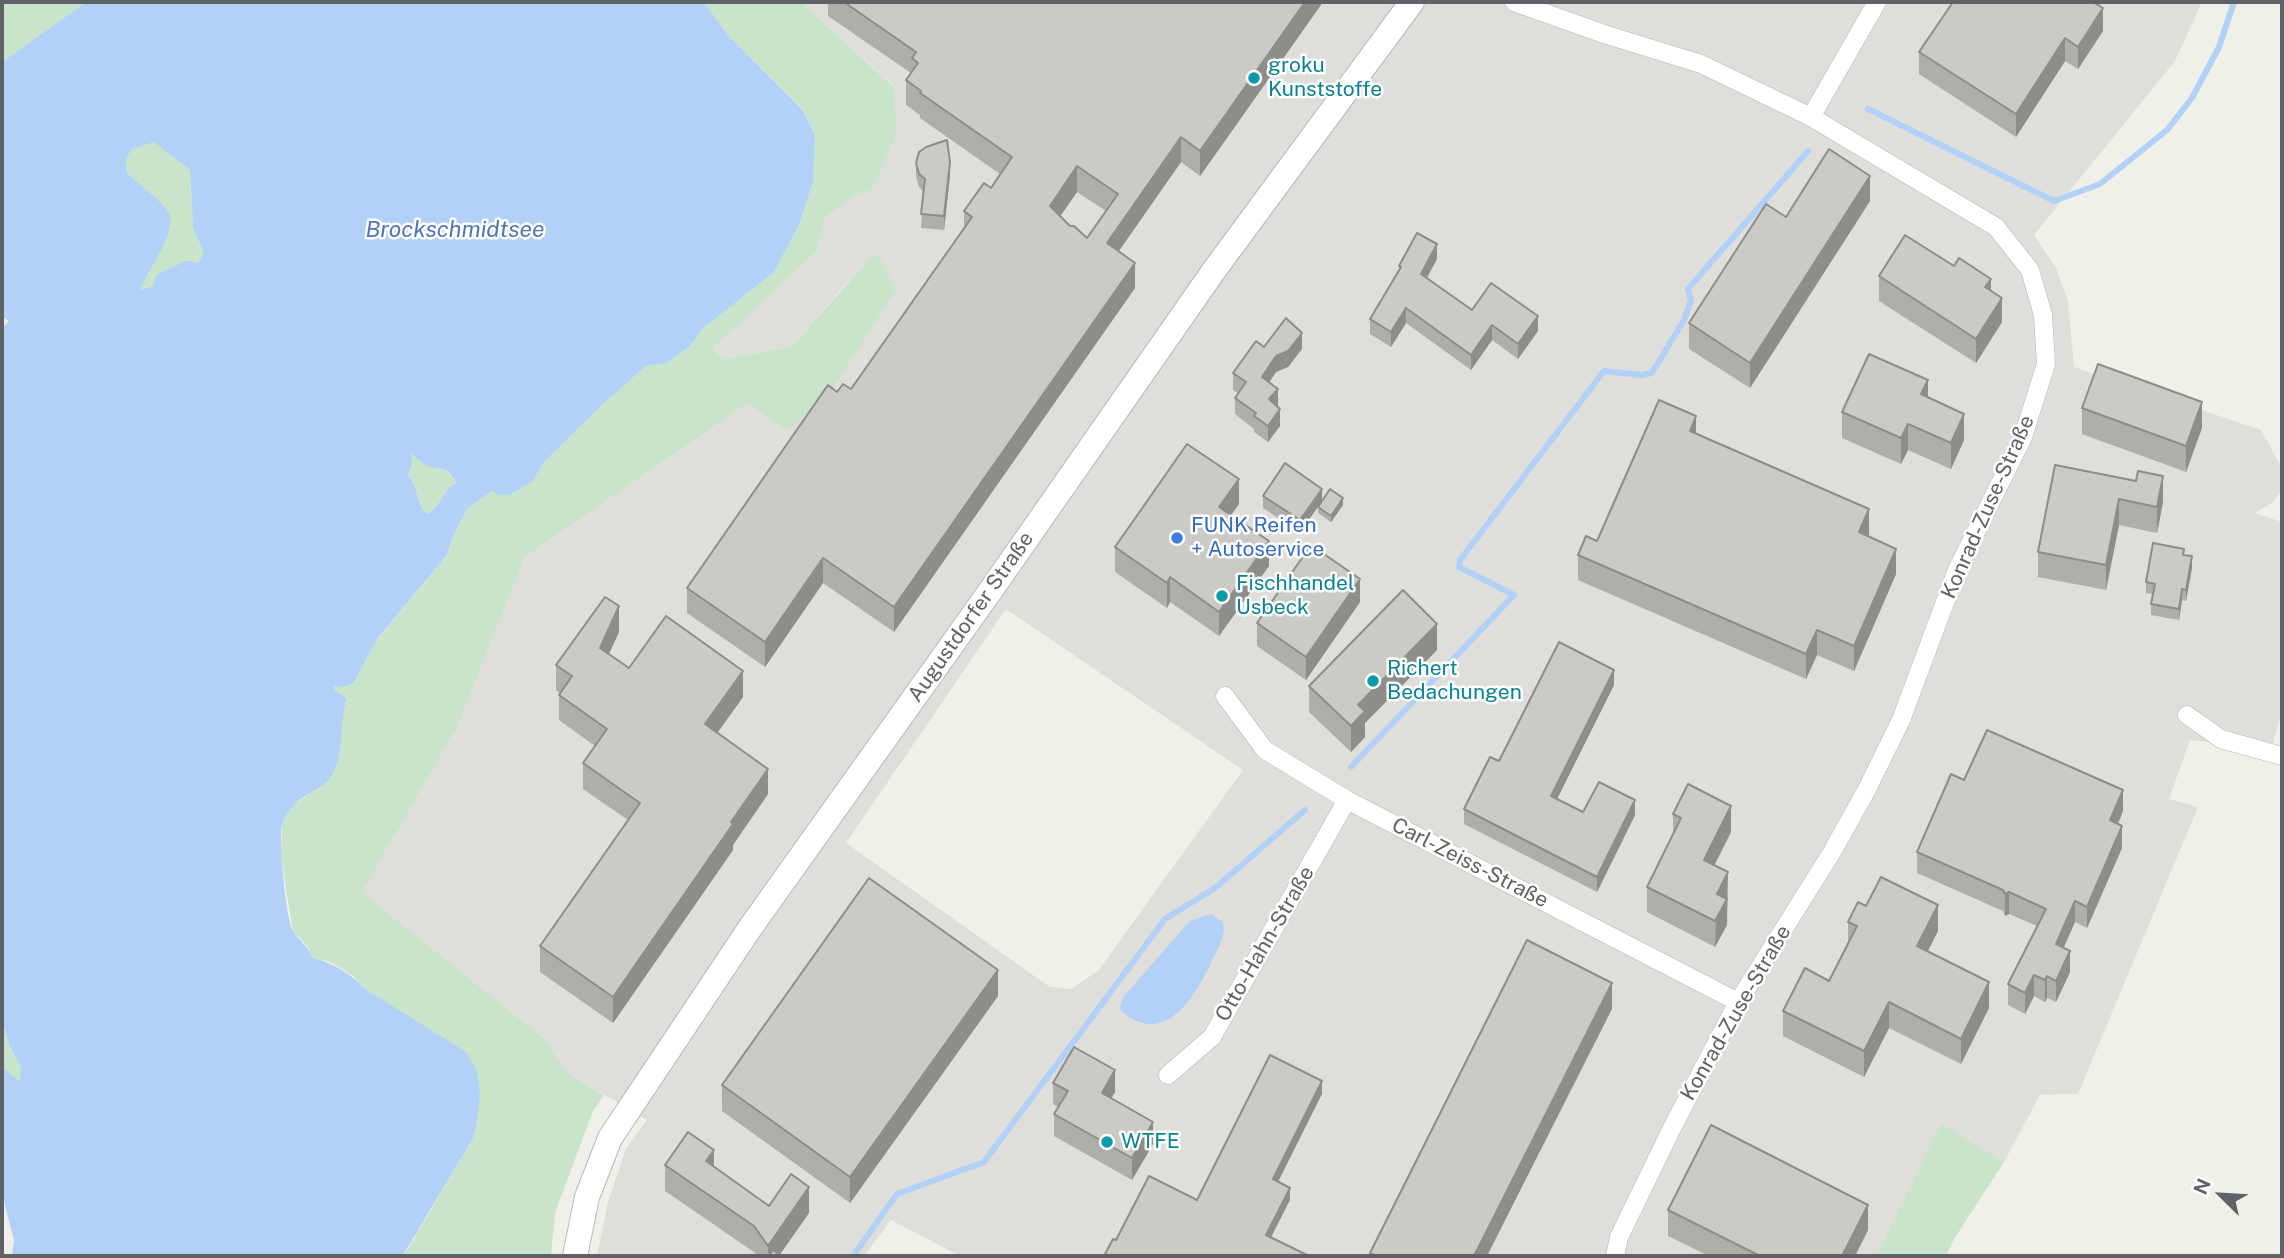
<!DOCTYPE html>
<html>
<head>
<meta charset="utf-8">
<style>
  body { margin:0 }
  #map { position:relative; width:2284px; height:1258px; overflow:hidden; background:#f0efe8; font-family:"Public Sans",sans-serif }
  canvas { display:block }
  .frame { position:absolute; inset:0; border:4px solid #5f6266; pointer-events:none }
  .north { position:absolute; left:2186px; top:1160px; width:70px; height:70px; -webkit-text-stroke:5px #fff; paint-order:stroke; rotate:294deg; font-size:19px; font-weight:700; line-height:28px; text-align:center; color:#5f6266 }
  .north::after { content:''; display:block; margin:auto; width:24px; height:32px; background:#5f6266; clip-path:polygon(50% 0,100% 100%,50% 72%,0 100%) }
</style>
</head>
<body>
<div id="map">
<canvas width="2284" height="1258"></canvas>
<div class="frame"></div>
<div class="north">N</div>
</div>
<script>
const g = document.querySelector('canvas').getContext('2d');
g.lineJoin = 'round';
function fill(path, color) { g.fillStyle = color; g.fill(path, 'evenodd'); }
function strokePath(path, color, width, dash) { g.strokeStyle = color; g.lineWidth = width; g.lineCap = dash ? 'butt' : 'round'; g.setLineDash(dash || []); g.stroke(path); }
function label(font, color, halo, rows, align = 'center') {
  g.font = font + ' "Public Sans",sans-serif'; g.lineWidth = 5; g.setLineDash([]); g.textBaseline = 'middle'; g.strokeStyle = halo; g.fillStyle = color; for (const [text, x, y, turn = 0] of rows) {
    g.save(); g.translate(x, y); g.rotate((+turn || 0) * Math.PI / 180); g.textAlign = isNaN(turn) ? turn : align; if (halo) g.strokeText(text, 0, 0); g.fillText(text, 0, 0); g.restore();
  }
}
fill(new Path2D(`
  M 801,2 L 2202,2 L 2175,61 L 2034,235 L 2056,268 L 2068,301 L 2074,367 L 2261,430 L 2282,468 L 2282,491 L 2272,503 L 2255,513 L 2282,522 L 2282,710 L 2271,749 L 2190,740 L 2169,799 L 2198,807 L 2078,1094 L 2040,1095 L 2004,1162 L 1941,1125 L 1876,1256 L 960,1256 L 891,1220 L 864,1256 L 597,1256 L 608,1202 L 626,1149 L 647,1120 L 566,1072 L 546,1040 L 362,892 L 457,728 L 525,557 L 748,403 L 866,261 L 791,347 L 722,359 L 713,347 L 817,251 L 826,217 L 854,196 L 872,190 L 896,133 L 893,85 ZM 1006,609 L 1243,770 L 1098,971 L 1071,989 L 1050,987 L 846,843 Z`), '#dfdeda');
fill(new Path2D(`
  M 2,2 L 86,2 L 2,62 Z
  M 693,2 L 801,2 L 893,86 L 897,133 L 872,190 L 854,196 L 826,217 L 817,251 L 713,348 L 722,359 L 791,347 L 873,255 L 880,258 L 896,290 L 827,397 L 787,431 L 748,403 L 525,557 L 457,728 L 362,892 L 546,1040 L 566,1072 L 604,1095 L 593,1111 L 555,1213 L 551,1256 L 400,1256 L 406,1252 L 472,1140 L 401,1012 L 367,990 L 354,977 L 333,963 L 312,957 L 308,947 L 293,931 L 284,877 L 281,852 L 282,824 L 293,805 L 309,794 L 341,733 L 342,713 L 347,698 L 335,690 L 334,686 L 354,682 L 377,640 L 447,555 L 452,538 L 467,509 L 492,491 L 523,486 L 532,482 L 545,461 L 602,405 L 647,365 L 665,364 L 690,346 L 701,330 L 774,272 L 799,225 L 813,182 L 815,135 L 803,109 L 727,34 L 706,6 Z
  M 154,141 L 190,170 L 193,228 L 204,253 L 198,263 L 187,260 L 156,275 L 153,286 L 139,290 L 167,238 L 143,190 L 126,172 L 126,159 L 132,149 Z
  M 410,453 C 415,456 419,460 424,463 C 437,472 448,464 456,484 C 441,491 440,507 427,514 C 417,504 418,486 408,475 L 412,464 Z
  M 2,1018 L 9,1045 L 21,1066 L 20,1083 L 2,1067 Z
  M 1941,1124 L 2004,1162 L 1954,1239 L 1946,1256 L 1876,1256 Z`), '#c8e4cb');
fill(new Path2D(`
  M 86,2 L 693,2 L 706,5 L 727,34 L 803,110 L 815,135 L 813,182 L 799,225 L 774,272 L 701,330 L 690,346 L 665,364 L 647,365 L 602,405 L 545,461 L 532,482 L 509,495 L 499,495 L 492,491 L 467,509 L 452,538 L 447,555 L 378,638 L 354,682 L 343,687 L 334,686 L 335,690 L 347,698 C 339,720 344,751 334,771 C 326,789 305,792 293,806 C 290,810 284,819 282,824 C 278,839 286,918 293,931 C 299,941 307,944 312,957 C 334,964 350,973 367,990 L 466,1052 L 477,1071 L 480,1095 L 476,1127 L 472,1140 L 405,1252 L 400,1256 L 12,1256 L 14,1241 L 2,1193 L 2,1067 L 20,1082 L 21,1066 L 9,1045 L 2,1018 L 2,329 L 9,321 L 2,317 L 2,62 ZM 154,142 L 190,170 L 193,228 L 204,253 L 198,263 L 187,260 L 156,275 L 153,286 L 140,290 C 147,271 181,228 167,210 C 158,198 138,184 126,172 L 126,159 L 132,149 ZM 411,454 C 416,457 421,462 426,465 C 439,472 448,464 456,483 C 442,491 440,507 427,514 C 417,505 418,486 408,475 L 412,464 Z
  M 1211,914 L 1223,922 C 1226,938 1217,949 1211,963 C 1193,1001 1162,1049 1119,1009 L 1124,996 L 1190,921 Z`), '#b1d1f6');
strokePath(new Path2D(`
  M 1868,109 L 2054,201 L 2100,184 L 2167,130 L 2192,98 L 2219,47 L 2234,2
  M 1351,767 L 1514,595 L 1459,567 L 1460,560 L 1604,371 L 1641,375 L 1652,373 L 1684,320 L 1691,300 L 1688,289 L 1808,151
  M 853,1256 L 897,1194 L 984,1162 L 1165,919 L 1215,888 L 1305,810`), '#b1d1f6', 6);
const street = new Path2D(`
  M 1514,2 L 1604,34 L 1701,64 L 1811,117 L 1996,227 L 2030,270 L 2043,315 L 2046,364 L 2023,437 L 1957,570 L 1901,720 L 1866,791 L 1832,852 L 1738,1002 L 1673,1126 L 1619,1237 L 1615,1256
  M 1811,117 L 1877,2
  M 1225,696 L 1265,750 L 1347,800 L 1738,1002
  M 2187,715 L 2221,739 L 2282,756
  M 1168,1075 L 1212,1037 L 1347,800`);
const secondary = new Path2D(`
  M 575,1256 L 587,1197 L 610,1138 L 750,928 L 991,590 L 1215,269 L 1412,2`);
strokePath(street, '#b5b7bb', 19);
strokePath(secondary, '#b6b9bd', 26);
strokePath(street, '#fff', 18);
strokePath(secondary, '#fff', 24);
fill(new Path2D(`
  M 828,2 L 1323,2 L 1200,176 L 1181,162 L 1118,252 L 1135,288 L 894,632 L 823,583 L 765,667 L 687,613 L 687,588 L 837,392 L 851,389 L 964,228 L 964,211 L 991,188 L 1000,174 L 920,118 L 920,115 L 906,105 L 906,80 L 911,73 L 828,16 ZM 1077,192 L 1106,211 L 1087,238 L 1070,226 L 1060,216 Z
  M 2103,31 L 2078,69 L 2065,61 L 2016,137 L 1919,74 L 1919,52 Z
  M 916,163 L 950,175 L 944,230 L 921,228 L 923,191 L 919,187 L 916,176 Z
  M 1870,201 L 1750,388 L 1689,349 L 1689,323 L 1786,217 Z
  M 1437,259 L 1426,278 L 1472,310 L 1538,331 L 1518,359 L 1492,340 L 1471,370 L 1406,323 L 1391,347 L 1370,334 L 1370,319 L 1399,271 L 1399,266 Z
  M 1879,276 L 2002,322 L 1976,363 L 1879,301 Z
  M 1264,347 L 1302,349 L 1288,367 L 1276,372 L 1269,383 L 1278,405 L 1277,406 L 1280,426 L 1268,442 L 1254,432 L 1254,429 L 1235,414 L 1235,398 L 1238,393 L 1233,390 L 1233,373 Z
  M 1928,397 L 1964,440 L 1951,469 L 1908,450 L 1901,464 L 1842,438 L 1842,412 Z
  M 2082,408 L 2202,428 L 2186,472 L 2082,434 Z
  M 1696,434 L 1869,534 L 1868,536 L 1896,574 L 1854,671 L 1817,655 L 1806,679 L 1578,580 L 1578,555 L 1597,541 Z
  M 2055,465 L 2163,502 L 2157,533 L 2119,525 L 2106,590 L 2038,577 L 2038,552 Z
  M 1263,496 L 1322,501 L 1343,505 L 1331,522 L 1318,513 L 1318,507 L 1300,532 L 1263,508 Z
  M 1239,504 L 1231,515 L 1269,566 L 1219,636 L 1170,602 L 1167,608 L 1115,572 L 1115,547 Z
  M 2184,555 L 2192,568 L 2186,601 L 2182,600 L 2179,620 L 2151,615 L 2151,604 L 2153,594 L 2146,593 L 2146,582 Z
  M 1360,602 L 1306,680 L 1257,646 L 1257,623 Z
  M 619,632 L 609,654 L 629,668 L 743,697 L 717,733 L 768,794 L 733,845 L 733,850 L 613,1023 L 540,972 L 540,946 L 628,820 L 583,789 L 583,763 L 595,746 L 559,720 L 559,695 L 560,693 L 556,690 L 556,665 Z
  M 1437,650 L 1365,723 L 1365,737 L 1351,752 L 1309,712 L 1309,686 Z
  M 1614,685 L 1557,799 L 1583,812 L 1635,815 L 1597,892 L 1464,824 L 1464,809 L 1499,761 Z
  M 1964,780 L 2123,811 L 2118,824 L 2122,848 L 2087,928 L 2075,922 L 2063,948 L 2070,972 L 2056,1002 L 2047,998 L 2045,1002 L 2034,996 L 2025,1014 L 2008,1005 L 2008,984 L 2037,926 L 2009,914 L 2005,916 L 2003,911 L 1917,873 L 1917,852 Z
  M 1673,814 L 1731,832 L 1714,865 L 1728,898 L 1727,900 L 1727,925 L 1715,947 L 1647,912 L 1647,887 L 1673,835 Z
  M 1866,906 L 1938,931 L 1928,951 L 1989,1008 L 1961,1064 L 1889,1028 L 1864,1077 L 1783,1036 L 1783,1011 L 1829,981 L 1848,943 L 1848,922 Z
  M 998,996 L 850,1203 L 722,1111 L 722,1085 Z
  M 1053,1083 L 1115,1092 L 1111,1098 L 1153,1144 L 1132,1180 L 1054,1136 L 1054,1114 L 1058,1107 L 1053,1104 Z
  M 665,1165 L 714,1167 L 769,1206 L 809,1213 L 779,1255 L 781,1256 L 757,1256 L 754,1252 L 665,1191 Z
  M 1668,1210 L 1868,1230 L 1855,1256 L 1709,1256 L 1668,1236 Z`), '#afaea9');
fill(new Path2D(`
  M 1305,2 L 1323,2 L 1200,176 L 1200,151 Z
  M 2103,8 L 2103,31 L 2078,69 L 2078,47 Z
  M 2065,38 L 2065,61 L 2016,137 L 2016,114 Z
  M 1181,137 L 1181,162 L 1107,268 L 1107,243 Z
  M 950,162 L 950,175 L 944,230 L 944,216 Z
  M 1077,166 L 1077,192 L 1050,231 L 1050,206 Z
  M 1870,176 L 1870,201 L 1750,388 L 1750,363 Z
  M 1437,244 L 1437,259 L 1421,289 L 1421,274 Z
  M 1135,263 L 1135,288 L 894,632 L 894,607 Z
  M 1991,279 L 1991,303 L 1985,287 Z
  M 2002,298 L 2002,322 L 1976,363 L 1976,339 Z
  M 1406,308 L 1406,323 L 1391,347 L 1391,332 Z
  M 1538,316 L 1538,331 L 1518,359 L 1518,344 Z
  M 1492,325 L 1492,340 L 1471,370 L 1471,355 Z
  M 1302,333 L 1302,349 L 1288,367 L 1276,372 L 1262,393 L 1262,377 L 1276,356 Z
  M 1928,380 L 1928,406 L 1921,394 Z
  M 1278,389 L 1278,405 L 1269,415 L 1269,399 Z
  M 2202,402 L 2202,428 L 2186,472 L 2186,446 Z
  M 1280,409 L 1280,426 L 1268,442 L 1268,426 Z
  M 1964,414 L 1964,440 L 1951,469 L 1951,443 Z
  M 1696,416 L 1696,441 L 1690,431 Z
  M 1908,424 L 1908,450 L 1901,464 L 1901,438 Z
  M 2163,476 L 2163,502 L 2157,533 L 2157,507 Z
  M 1239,479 L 1239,504 L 1219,532 L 1219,507 Z
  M 1322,489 L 1322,501 L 1300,532 L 1300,520 Z
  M 1343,498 L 1343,505 L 1331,522 L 1331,516 Z
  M 2119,499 L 2119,525 L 2106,590 L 2106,565 Z
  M 1869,509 L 1869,534 L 1859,558 L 1859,532 Z
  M 1269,541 L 1269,566 L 1219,636 L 1219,612 Z
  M 1896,549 L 1896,574 L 1854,671 L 1854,646 Z
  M 2192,556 L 2192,568 L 2186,601 L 2186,590 Z
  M 823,558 L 823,583 L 765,667 L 765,642 Z
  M 1170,577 L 1170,602 L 1167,608 L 1167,583 Z
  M 1360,579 L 1360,602 L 1306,680 L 1306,657 Z
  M 2182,589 L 2182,600 L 2179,620 L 2179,609 Z
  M 619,606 L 619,632 L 600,673 L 600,648 Z
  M 1437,624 L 1437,650 L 1365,723 L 1365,737 L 1351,752 L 1351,726 L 1358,705 Z
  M 1817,630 L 1817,655 L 1806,679 L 1806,654 Z
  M 1614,670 L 1614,685 L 1551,811 L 1551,796 Z
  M 743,671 L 743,697 L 705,750 L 705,724 Z
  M 768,769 L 768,794 L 733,845 L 733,850 L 613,1023 L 613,997 Z
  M 2123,790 L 2123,811 L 2110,842 L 2110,820 Z
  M 1635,800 L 1635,815 L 1597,892 L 1597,877 Z
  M 1731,806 L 1731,832 L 1704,886 L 1704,860 Z
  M 2122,826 L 2122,848 L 2087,928 L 2087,907 Z
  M 1728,872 L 1727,925 L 1715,947 L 1717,894 Z
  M 2009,892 L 2009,914 L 2005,916 L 2005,894 Z
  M 2075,901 L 2075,922 L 2056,965 L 2056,944 Z
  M 1938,905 L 1938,931 L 1917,972 L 1917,946 Z
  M 2070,951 L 2070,972 L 2056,1002 L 2056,981 Z
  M 998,970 L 998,996 L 850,1203 L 850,1177 Z
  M 2034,975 L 2034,996 L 2025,1014 L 2025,993 Z
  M 2047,976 L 2047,998 L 2045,1002 L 2045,980 Z
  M 1989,982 L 1989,1008 L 1961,1064 L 1961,1039 Z
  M 1612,983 L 1612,1009 L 1487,1256 L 1474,1256 Z
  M 1889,1002 L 1889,1028 L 1864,1077 L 1864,1051 Z
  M 1115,1070 L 1115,1092 L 1102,1115 L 1102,1093 Z
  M 1322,1081 L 1322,1094 L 1273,1192 L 1273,1179 Z
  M 1153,1122 L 1153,1144 L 1132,1180 L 1132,1158 Z
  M 714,1150 L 714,1176 L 706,1161 Z
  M 809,1187 L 809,1213 L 779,1256 L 768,1256 L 768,1246 Z
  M 1290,1188 L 1290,1200 L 1266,1247 L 1266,1235 Z
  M 1868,1205 L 1868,1230 L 1855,1256 L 1842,1256 Z`), '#8e8d89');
const building = new Path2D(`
  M 844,2 L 1305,2 L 1200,151 L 1181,137 L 1107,243 L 1135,263 L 894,607 L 823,558 L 765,642 L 687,588 L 828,385 L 837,392 L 843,384 L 851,389 L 972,217 L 964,211 L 984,183 L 991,188 L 1012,157 L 920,93 L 921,91 L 906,80 L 918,63 L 912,58 L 916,52 ZM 1077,166 L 1118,194 L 1087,238 L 1074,226 L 1070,226 L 1050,206 Z
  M 1953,2 L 2093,2 L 2103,8 L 2078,47 L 2065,38 L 2016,114 L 1919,52 Z
  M 947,140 L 950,162 L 944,216 L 921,214 L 925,179 L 919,174 L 916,163 L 919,152 L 926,147 Z
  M 1829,149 L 1870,176 L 1750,363 L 1689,323 L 1766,204 L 1786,217 Z
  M 1417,233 L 1437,244 L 1421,274 L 1472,310 L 1491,283 L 1538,316 L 1518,344 L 1492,325 L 1471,355 L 1406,308 L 1391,332 L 1370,319 L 1401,267 L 1399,266 Z
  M 1905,235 L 1954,266 L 1959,258 L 1991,279 L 1985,287 L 2002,298 L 1976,339 L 1879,276 Z
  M 1286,318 L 1302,333 L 1288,351 L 1276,356 L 1262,377 L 1278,389 L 1269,399 L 1280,409 L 1268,426 L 1254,416 L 1256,413 L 1235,398 L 1246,382 L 1233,373 L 1256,341 L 1264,347 Z
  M 1869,354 L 1928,380 L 1921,394 L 1964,414 L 1951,443 L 1908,424 L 1901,438 L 1842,412 Z
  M 2098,364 L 2202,402 L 2186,446 L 2082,408 Z
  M 1659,400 L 1696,416 L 1690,431 L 1869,509 L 1859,532 L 1896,549 L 1854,646 L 1817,630 L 1806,654 L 1578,555 L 1586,536 L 1597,541 Z
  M 1187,444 L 1239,479 L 1219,507 L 1269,541 L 1219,612 L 1170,577 L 1167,583 L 1115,547 Z
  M 1285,463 L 1322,489 L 1300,520 L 1263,496 Z
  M 2055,465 L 2136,481 L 2138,471 L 2163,476 L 2157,507 L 2119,499 L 2106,565 L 2038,552 Z
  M 1330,489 L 1343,498 L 1331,516 L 1318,507 Z
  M 2153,543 L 2184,549 L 2183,555 L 2192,556 L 2186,590 L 2182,589 L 2179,609 L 2151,604 L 2155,584 L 2146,582 Z
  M 1311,545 L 1360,579 L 1306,657 L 1257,623 Z
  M 1403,590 L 1437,624 L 1358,705 L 1365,711 L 1351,726 L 1309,686 Z
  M 605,597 L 619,606 L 600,648 L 629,668 L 666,616 L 743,671 L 705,724 L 768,769 L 731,822 L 733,824 L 613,997 L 540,946 L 640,803 L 583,763 L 607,729 L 559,695 L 572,676 L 556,665 Z
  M 1559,642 L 1614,670 L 1551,796 L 1583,812 L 1599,782 L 1635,800 L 1597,877 L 1464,809 L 1490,757 L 1499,761 Z
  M 1987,730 L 2123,790 L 2110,820 L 2122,826 L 2087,907 L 2075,901 L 2056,944 L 2070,951 L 2056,981 L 2047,976 L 2045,980 L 2034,975 L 2025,993 L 2008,984 L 2046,909 L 2009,892 L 2005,894 L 2003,890 L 1917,852 L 1951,774 L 1964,780 Z
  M 1688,784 L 1731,806 L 1704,860 L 1728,872 L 1717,894 L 1727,899 L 1715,921 L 1647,887 L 1681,818 L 1673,814 Z
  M 1881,877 L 1938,905 L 1917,946 L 1989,982 L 1961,1039 L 1889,1002 L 1864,1051 L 1783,1011 L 1805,968 L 1829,981 L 1857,926 L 1848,922 L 1858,902 L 1866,906 Z
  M 869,878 L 998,970 L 850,1177 L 722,1085 Z
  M 1527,940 L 1612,983 L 1474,1256 L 1377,1256 L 1370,1253 Z
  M 1074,1047 L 1115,1070 L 1102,1093 L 1153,1122 L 1132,1158 L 1054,1114 L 1068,1091 L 1053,1083 Z
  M 1270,1055 L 1322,1081 L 1273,1179 L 1290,1188 L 1266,1235 L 1309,1256 L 1104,1256 L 1113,1239 L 1116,1240 L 1149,1176 L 1197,1200 Z
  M 1711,1125 L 1868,1205 L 1842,1256 L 1760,1256 L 1668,1210 Z
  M 688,1132 L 714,1150 L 706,1161 L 769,1206 L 791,1174 L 809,1187 L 768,1246 L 754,1226 L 665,1165 Z
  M 773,1250 L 781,1256 L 769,1256 Z`);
fill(building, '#cbcac4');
strokePath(building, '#8e8d89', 2);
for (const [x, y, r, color] of [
  [1254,78,7,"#0f9aa8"],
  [1177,538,7,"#3f7fe0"],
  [1222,596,7,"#0f9aa8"],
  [1373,681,7,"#0f9aa8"],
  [1107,1142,7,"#0f9aa8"]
]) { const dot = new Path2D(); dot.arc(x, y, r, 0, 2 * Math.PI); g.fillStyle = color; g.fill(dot); strokePath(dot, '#fff', 2.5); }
label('21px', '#0d838f', '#fff', [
  ["groku",1268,66],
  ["Kunststoffe",1268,90],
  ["Fischhandel",1236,584],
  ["Usbeck",1236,608],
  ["Richert",1387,669],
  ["Bedachungen",1387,693],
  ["WTFE",1121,1142]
], 'left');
label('21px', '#5f6266', '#fff', [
  ["Konrad-Zuse-Straße",1988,507,-66],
  ["Augustdorfer Straße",971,617,-55],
  ["Carl-Zeiss-Straße",1470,863,27],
  ["Otto-Hahn-Straße",1265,944,-60],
  ["Konrad-Zuse-Straße",1736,1013,-60]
]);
label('21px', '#366cbe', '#fff', [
  ["FUNK Reifen",1191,526],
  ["+ Autoservice",1191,550]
], 'left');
label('italic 23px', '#5276b0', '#fff', [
  ["Brockschmidtsee",455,230]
]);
</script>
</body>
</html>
